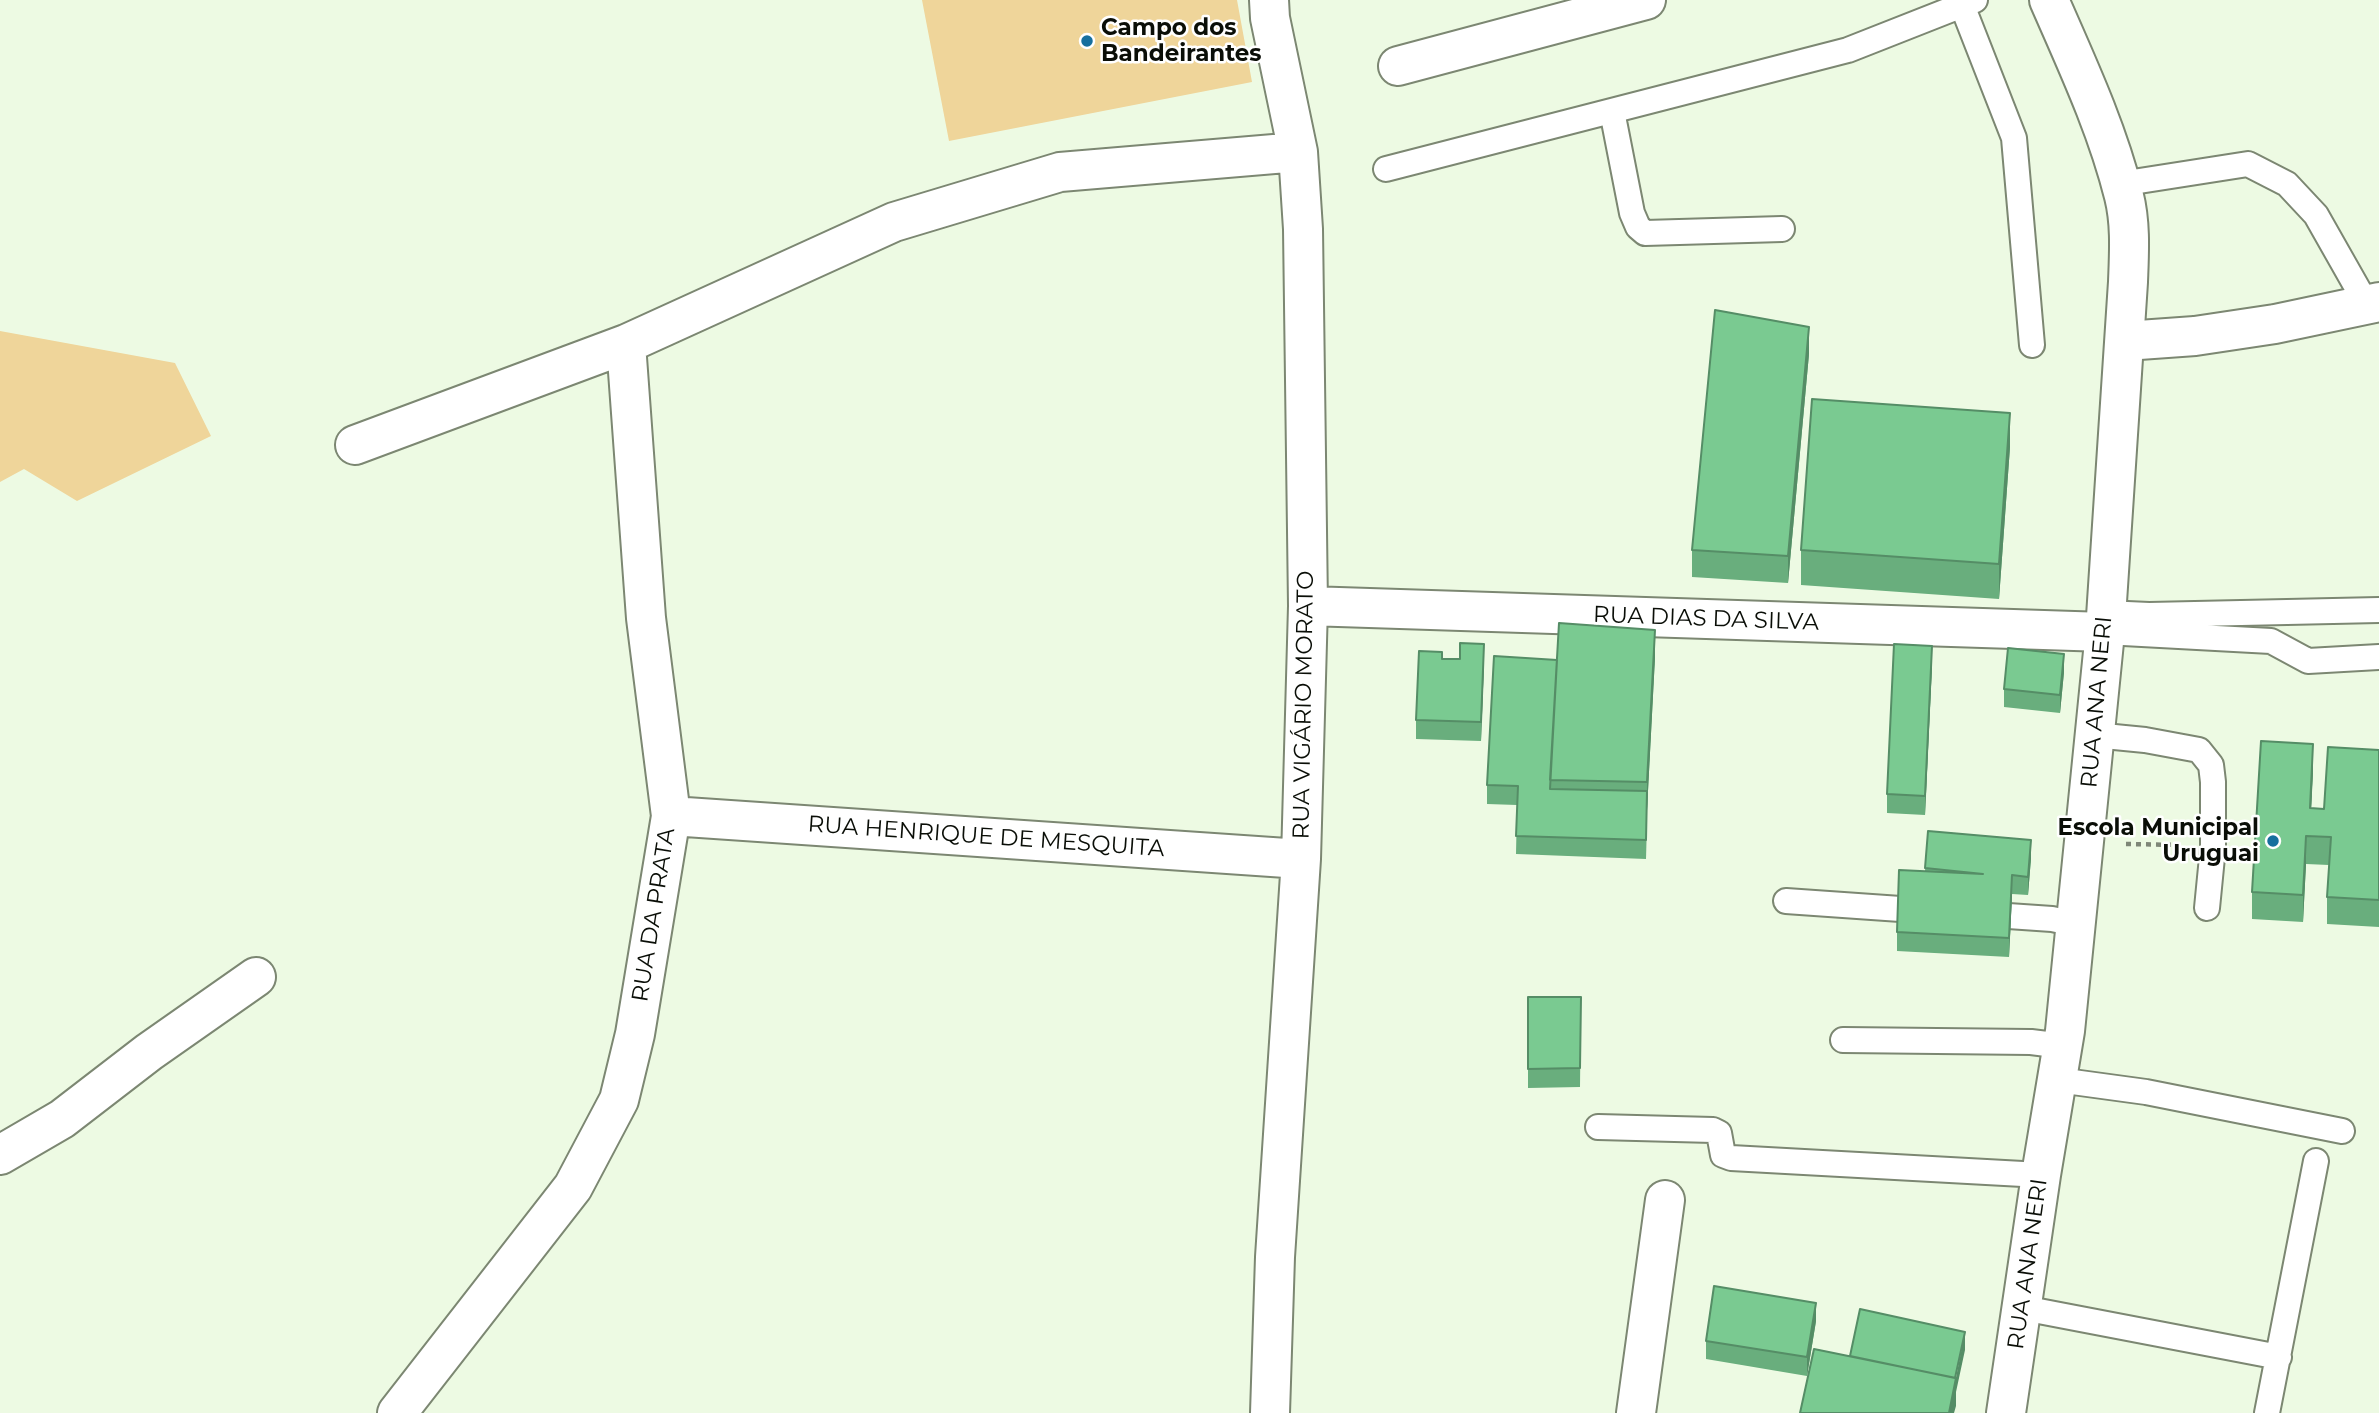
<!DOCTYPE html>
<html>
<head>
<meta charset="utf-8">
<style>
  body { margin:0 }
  canvas { display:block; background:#edfae3 }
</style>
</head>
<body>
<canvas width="2379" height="1413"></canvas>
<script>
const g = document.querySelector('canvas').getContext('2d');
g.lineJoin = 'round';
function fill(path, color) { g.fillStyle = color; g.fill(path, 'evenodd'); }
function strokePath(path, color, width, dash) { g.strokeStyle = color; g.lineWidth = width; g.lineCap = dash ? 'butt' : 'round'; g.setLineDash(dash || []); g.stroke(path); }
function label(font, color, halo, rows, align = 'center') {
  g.font = font + ' Montserrat,sans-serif'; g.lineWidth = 5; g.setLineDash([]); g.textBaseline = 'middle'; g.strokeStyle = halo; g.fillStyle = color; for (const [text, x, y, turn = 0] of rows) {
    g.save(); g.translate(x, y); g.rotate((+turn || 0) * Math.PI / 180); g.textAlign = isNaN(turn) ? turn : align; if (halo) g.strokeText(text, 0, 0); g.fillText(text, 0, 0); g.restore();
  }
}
fill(new Path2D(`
  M 922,0 L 1237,0 L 1252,82 L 949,141 Z
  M 0,331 L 175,363 L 211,436 L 77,501 L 24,469 L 0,482 Z`), '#efd59a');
const lane = new Path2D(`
  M 1960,0 L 2014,138 L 2032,345
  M 1612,111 L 1632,213 L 1638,227 L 1645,233 L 1782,229
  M 1386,169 L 1848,50 L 1975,0
  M 2120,184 L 2248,164 L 2287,184 L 2316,215 L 2367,305
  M 2105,613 L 2149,615 L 2379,610
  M 2105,632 L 2271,641 L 2308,661 L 2379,657
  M 2094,735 L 2145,740 L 2199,750 L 2211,765 L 2213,782 L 2213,847 L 2207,908
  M 1786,901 L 1929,911
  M 1979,914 L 2052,919 L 2076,924
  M 1843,1040 L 2031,1042 L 2063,1046
  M 2058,1080 L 2146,1092 L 2342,1131
  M 1598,1127 L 1713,1130 L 1719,1133 L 1723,1155 L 1731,1158 L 2041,1175
  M 2023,1308 L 2279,1357
  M 2267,1413 L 2316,1161`);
const street = new Path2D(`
  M 1269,0 L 1270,18 L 1298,152 L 1303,229 L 1308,606 L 1301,859 L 1275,1257 L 1270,1413
  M 1398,66 L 1646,0
  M 355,445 L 626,344 L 894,222 L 1060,172 L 1298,152
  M 1308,606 L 2105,632
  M 671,816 L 1301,859
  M 0,1155 L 62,1119 L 149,1052 L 256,977
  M 397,1413 L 573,1187 L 619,1100 L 635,1034 L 671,816 L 646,618 L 626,344
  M 1636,1413 L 1665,1200`);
const secondary = new Path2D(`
  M 2125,341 L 2195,336 L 2275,324 L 2379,302`);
const primary = new Path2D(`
  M 2006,1413 L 2041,1175 L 2065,1031 L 2105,632 L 2128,282 C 2129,254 2131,224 2124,196 C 2107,128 2077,64 2049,0`);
strokePath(lane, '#7c8772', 28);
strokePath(street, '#7c8772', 42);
strokePath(secondary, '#7c8772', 42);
strokePath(primary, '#7c8772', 42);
strokePath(new Path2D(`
  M 2126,844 L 2180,845`), '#7e8677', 4.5, [5, 5]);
strokePath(lane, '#fff', 24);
strokePath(street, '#fff', 38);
strokePath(secondary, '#fff', 38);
strokePath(primary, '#fff', 38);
fill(new Path2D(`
  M 1809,354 L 1788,583 L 1692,577 L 1692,550 Z
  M 2010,447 L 1999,599 L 1801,585 L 1801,550 Z
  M 1655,657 L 1647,810 L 1646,859 L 1516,854 L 1517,805 L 1487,804 L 1487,785 L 1557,660 Z
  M 1442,659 L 1484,663 L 1481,741 L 1416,739 L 1416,720 Z
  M 1932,665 L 1925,815 L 1887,813 L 1887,794 Z
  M 2064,672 L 2060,713 L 2004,707 L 2004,689 Z
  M 2379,750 L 2379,927 L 2327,924 L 2327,897 L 2329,865 L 2306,864 L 2303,922 L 2252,919 L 2252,892 L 2313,771 L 2311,808 L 2324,809 Z
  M 1928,831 L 2031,858 L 2028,895 L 2012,894 L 2009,957 L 1897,951 L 1897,932 L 1925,871 Z
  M 1528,997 L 1581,997 L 1580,1087 L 1528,1088 Z
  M 1816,1321 L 1807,1376 L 1706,1359 L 1706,1341 Z`), '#69ae7d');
fill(new Path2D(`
  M 1809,327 L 1809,354 L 1788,583 L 1788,556 Z
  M 2010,413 L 2010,447 L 1999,599 L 1999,564 Z
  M 1655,630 L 1655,657 L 1647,810 L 1646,859 L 1647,782 Z
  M 1484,644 L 1484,663 L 1481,741 L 1481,722 Z
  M 1932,646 L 1932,665 L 1925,815 L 1925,796 Z
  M 2064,654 L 2064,672 L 2060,713 L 2060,695 Z
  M 2313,744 L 2313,771 L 2310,835 L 2310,808 Z
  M 2306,836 L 2306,864 L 2303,922 L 2303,895 Z
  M 2031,840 L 2031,858 L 2028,895 L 2028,877 Z
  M 2012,875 L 2012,894 L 2009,957 L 2009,938 Z
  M 1816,1303 L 1816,1321 L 1807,1376 L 1807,1357 Z
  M 1965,1332 L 1965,1350 L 1956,1392 L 1956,1406 L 1954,1413 L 1949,1413 Z`), '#558d66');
const building = new Path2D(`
  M 1715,310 L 1809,327 L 1788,556 L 1692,550 Z
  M 1812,399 L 2010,413 L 1999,564 L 1801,550 Z
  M 1559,623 L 1655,630 L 1647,782 L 1550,780 Z
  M 1460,643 L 1484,644 L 1481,722 L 1416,720 L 1419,651 L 1442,652 L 1442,659 L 1460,659 Z
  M 1894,644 L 1932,646 L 1925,796 L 1887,794 Z
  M 2008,648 L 2064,654 L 2060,695 L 2004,689 Z
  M 1494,656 L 1557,660 L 1550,789 L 1647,791 L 1646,840 L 1516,836 L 1518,786 L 1487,785 Z
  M 2261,741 L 2313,744 L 2310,808 L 2324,809 L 2328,747 L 2379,750 L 2379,900 L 2327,897 L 2331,837 L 2306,836 L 2303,895 L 2252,892 Z
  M 1928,831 L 2031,840 L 2028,877 L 2012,875 L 2009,938 L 1897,932 L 1899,870 L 1983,874 L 1925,868 Z
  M 1528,997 L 1581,997 L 1580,1068 L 1528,1069 Z
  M 1714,1286 L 1816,1303 L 1807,1357 L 1706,1341 Z
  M 1860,1309 L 1965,1332 L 1955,1378 L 1850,1356 Z
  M 1814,1349 L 1956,1378 L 1949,1413 L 1800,1413 Z`);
fill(building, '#7aca91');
strokePath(building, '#558d66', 2);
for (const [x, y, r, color] of [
  [1087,41,7,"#166f9e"],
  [2273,841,7,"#166f9e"]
]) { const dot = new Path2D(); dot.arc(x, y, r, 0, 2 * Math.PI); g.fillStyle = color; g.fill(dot); strokePath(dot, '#fff', 2.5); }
label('bold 23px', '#0a0e07', '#fff', [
  ["Campo dos",1101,28],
  ["Bandeirantes",1101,54],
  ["Escola Municipal",2259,828,"right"],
  ["Uruguai",2259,854,"right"]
], 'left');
label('23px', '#0a0e07', '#fff', [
  ["RUA DIAS DA SILVA",1706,619,2],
  ["RUA ANA NERI",2097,702,-85],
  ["RUA VIGÁRIO MORATO",1304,705,-89],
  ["RUA HENRIQUE DE MESQUITA",986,837,4],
  ["RUA DA PRATA",654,915,-81],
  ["RUA ANA NERI",2028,1264,-82]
]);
</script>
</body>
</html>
